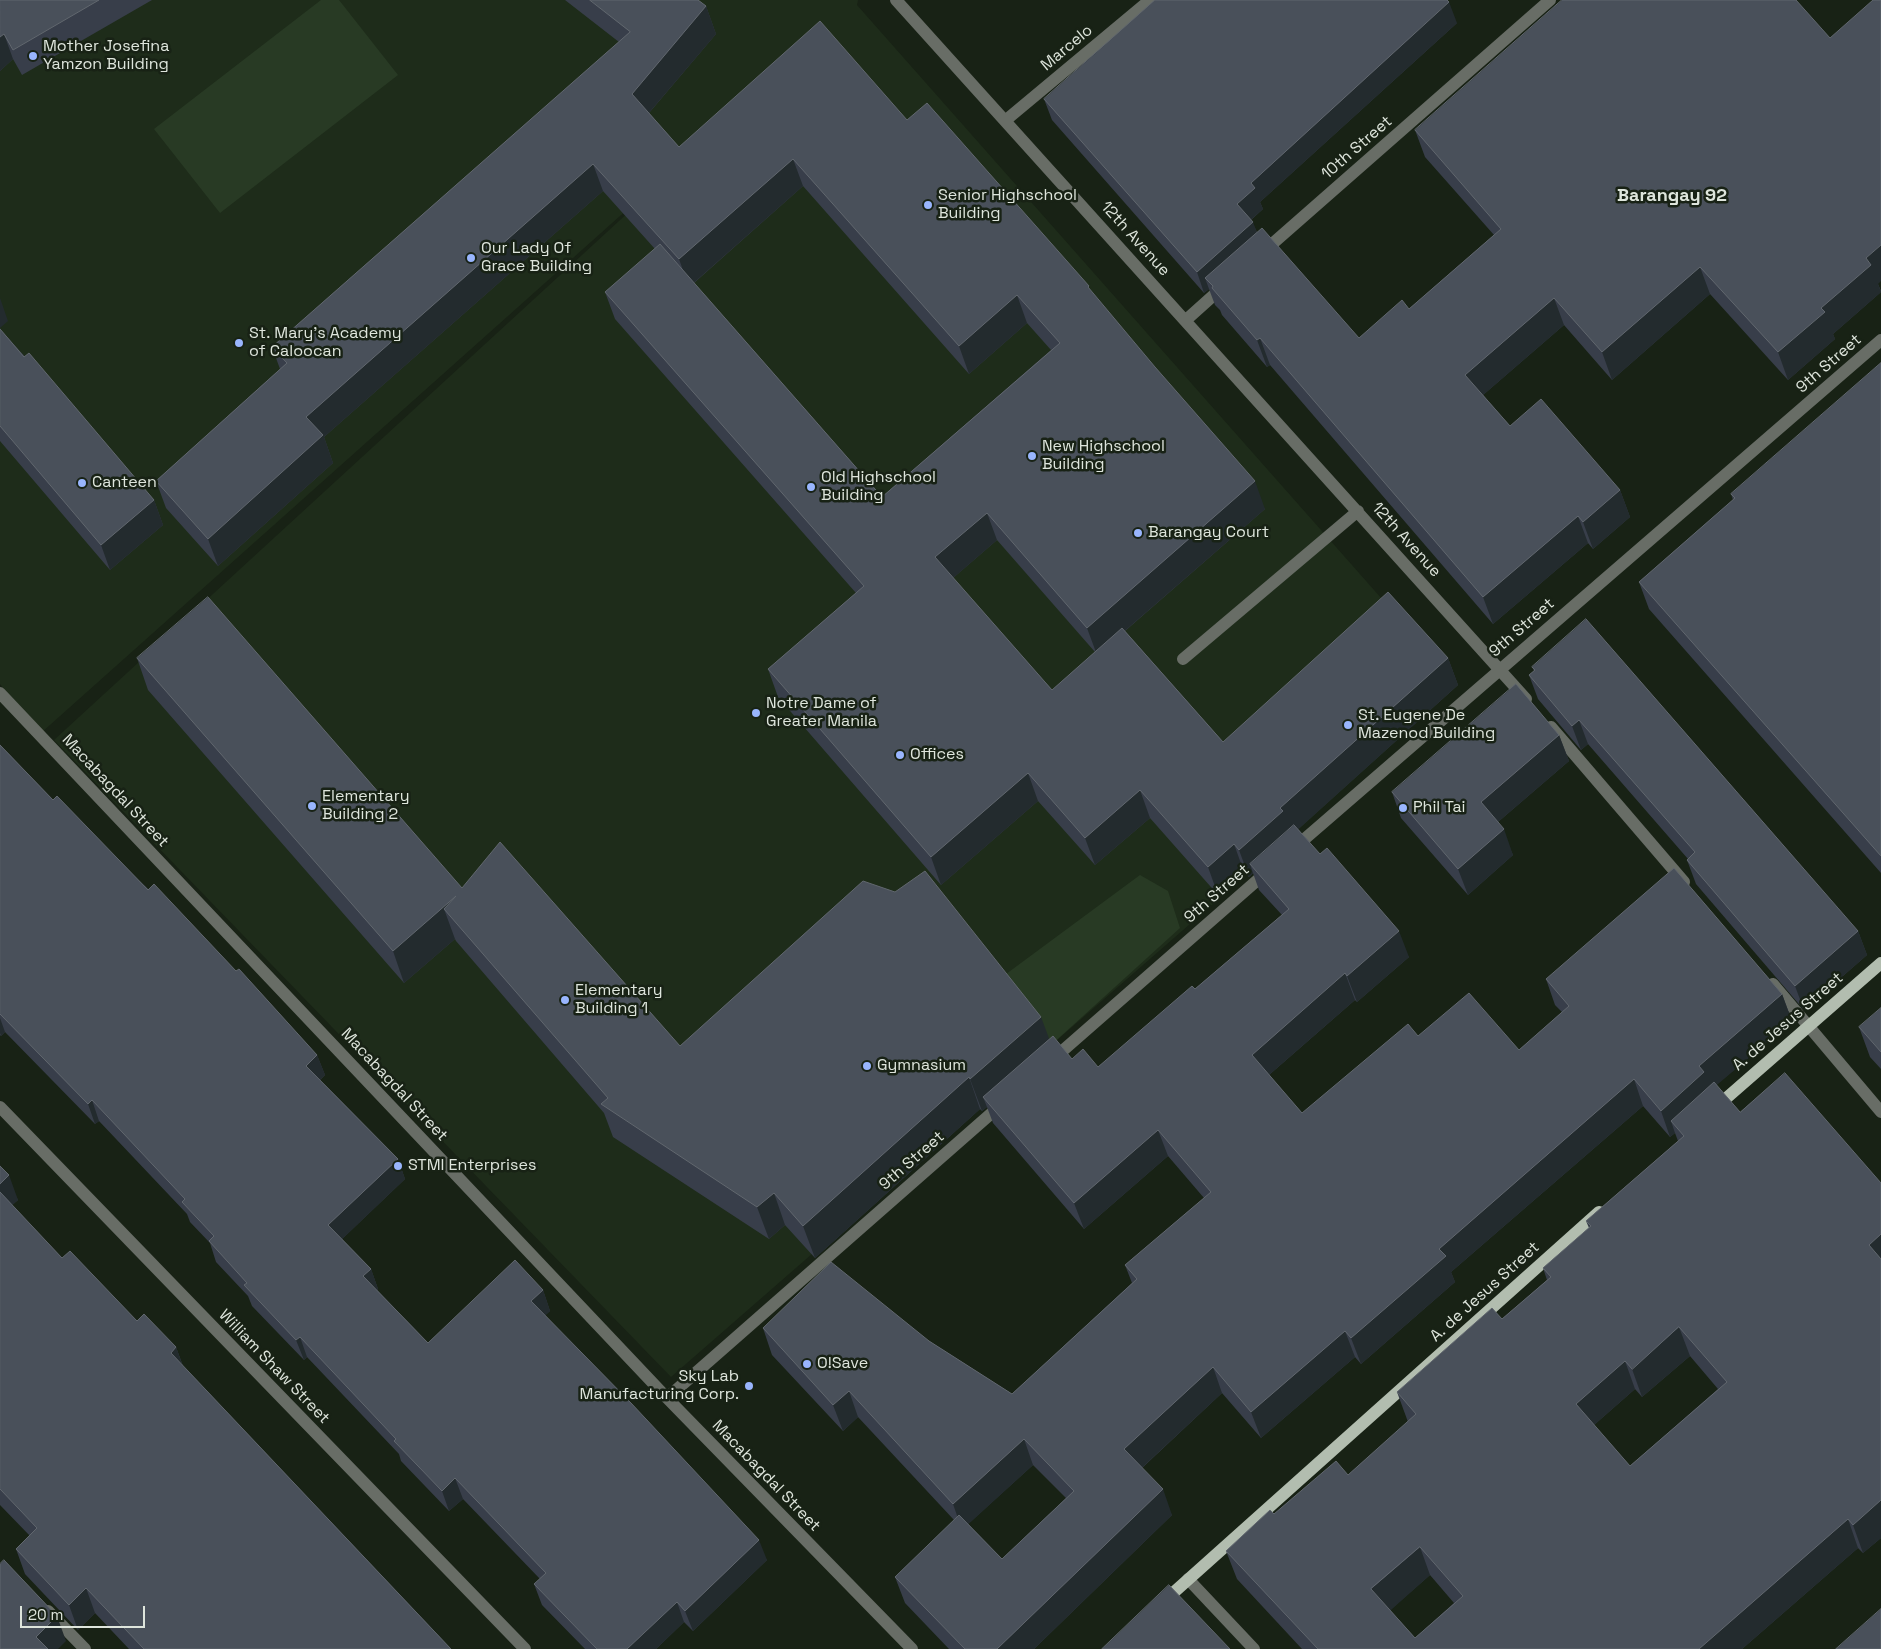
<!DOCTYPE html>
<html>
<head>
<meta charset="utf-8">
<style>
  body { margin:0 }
  #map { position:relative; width:1881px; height:1649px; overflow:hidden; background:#182215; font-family:"Space Grotesk",sans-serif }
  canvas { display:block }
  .scale { position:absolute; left:20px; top:1606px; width:125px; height:22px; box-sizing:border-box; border:2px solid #dee5dc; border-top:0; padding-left:6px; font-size:15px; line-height:18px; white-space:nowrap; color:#dee5dc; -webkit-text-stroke:4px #182215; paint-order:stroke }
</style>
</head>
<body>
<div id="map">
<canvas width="1881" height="1649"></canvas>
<div class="scale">20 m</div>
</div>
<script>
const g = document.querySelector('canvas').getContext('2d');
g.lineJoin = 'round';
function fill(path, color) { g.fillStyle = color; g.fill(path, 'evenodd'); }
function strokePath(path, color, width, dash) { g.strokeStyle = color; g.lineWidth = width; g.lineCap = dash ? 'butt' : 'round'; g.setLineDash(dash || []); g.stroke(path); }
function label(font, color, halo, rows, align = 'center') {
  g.font = font + ' "Space Grotesk",sans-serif'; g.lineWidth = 5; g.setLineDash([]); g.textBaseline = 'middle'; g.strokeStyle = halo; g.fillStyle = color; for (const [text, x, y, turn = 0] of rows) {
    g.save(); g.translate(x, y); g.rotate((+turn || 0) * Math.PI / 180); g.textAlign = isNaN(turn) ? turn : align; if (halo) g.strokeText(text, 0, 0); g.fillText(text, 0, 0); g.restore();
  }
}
fill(new Path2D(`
  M 0,0 L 858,0 L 857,5 L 1458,685 L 1300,828 L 671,1377 L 54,740 L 779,74 L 41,733 L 0,684 Z`), '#1e2c1a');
fill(new Path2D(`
  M 321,0 L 339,0 L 398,75 L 220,213 L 154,129 Z
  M 1140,875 L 1168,891 L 1180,928 L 1050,1046 L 998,980 Z`), '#283a24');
strokePath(new Path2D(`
  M 896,0 L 1526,699
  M 1006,120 L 1150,0
  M 1263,252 L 1550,0
  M 1186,320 L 1225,285
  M 1183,659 L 1358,511
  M 0,693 L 667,1398 L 912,1649
  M 1551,727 L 1684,882
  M 1293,849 L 1881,340
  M 1773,984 L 1881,1112
  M 1052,1060 L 1269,870
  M 0,1107 L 525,1649
  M 667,1398 L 1002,1104
  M 1188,1579 L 1254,1649
  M 48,1611 L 85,1649`), '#686d66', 12);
strokePath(new Path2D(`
  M 1715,1108 L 1881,963
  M 1163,1602 L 1599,1212`), '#b2bdaf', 12);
fill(new Path2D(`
  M 0,0 L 152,0 L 22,75 L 13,59 L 0,71 Z
  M 565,0 L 698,0 L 706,6 L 716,34 L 649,113 L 679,147 L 907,120 L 1091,291 L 1265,509 L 1125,631 L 1223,742 L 1448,658 L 1458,685 L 1298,829 L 1409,957 L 1357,1002 L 1355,1000 L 1269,1075 L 1302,1113 L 1418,1036 L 1519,1050 L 1562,1012 L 1555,1005 L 1546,979 L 1782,994 L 1792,1021 L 1716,1085 L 1740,1112 L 1881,1183 L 1881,1538 L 1863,1553 L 1858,1548 L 1742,1649 L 1302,1649 L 1237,1579 L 1226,1551 L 1274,1514 L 1348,1475 L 1408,1422 L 1397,1392 L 1502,1319 L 1547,1280 L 1543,1268 L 1589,1228 L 1586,1221 L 1678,1141 L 1675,1133 L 1670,1137 L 1643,1106 L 1451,1272 L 1455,1282 L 1361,1364 L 1355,1357 L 1261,1438 L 1222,1393 L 1142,1468 L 1172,1515 L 1034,1649 L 949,1649 L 905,1603 L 895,1577 L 954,1520 L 858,1417 L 843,1431 L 772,1355 L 763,1328 L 929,1341 L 1012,1394 L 1132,1283 L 1125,1265 L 1204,1198 L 1168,1156 L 1084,1229 L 993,1123 L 987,1107 L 982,1111 L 980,1109 L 815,1258 L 785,1225 L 769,1239 L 613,1137 L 604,1113 L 456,941 L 455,939 L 404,983 L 148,690 L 137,658 L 462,888 L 680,1046 L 1049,1039 L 1072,1059 L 1098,1067 L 1195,989 L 1282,915 L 1259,890 L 1253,873 L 1249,877 L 1244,872 L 1218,895 L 1150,818 L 1095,865 L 1038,801 L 941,885 L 778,697 L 768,669 L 856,593 L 615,319 L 605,292 L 655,249 L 603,191 L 324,437 L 333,463 L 218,566 L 166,508 L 156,481 L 280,369 L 272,347 L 619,42 ZM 803,186 L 969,374 L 1027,323 L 1051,350 L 882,497 L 694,283 ZM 997,540 L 1095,652 L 1052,690 L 953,578 ZM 1690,1356 L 1718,1389 L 1630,1466 L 1594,1425 L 1635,1389 L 1642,1397 ZM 1033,1465 L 1066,1498 L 1002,1559 L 968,1524 ZM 1430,1575 L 1454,1603 L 1415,1638 L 1390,1610 Z
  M 1457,23 L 1260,202 L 1263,209 L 1251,220 L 1257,232 L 1359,338 L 1409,309 L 1494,235 L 1425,157 L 1415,130 L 1878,284 L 1881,291 L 1881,292 L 1833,334 L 1835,339 L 1788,380 L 1710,294 L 1612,380 L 1564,325 L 1483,395 L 1510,426 L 1620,490 L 1630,517 L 1593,549 L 1588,543 L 1493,624 L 1270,365 L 1267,367 L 1222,315 L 1220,310 L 1215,305 L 1209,289 L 1204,293 L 1052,120 L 1044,99 Z
  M 0,329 L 154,500 L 163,525 L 110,570 L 0,441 Z
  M 1881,363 L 1881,873 L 1649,609 L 1639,582 L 1733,500 L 1731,494 Z
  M 1532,667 L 1858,931 L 1867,955 L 1804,1010 L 1696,884 L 1687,860 L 1688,859 L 1588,744 L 1581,750 L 1538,699 L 1529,675 L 1534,671 Z
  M 1559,735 L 1569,761 L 1498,822 L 1513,855 L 1468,895 L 1401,818 L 1392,792 Z
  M 0,745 L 53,800 L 236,971 L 317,1055 L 325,1075 L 320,1080 L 398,1159 L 405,1179 L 342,1239 L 371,1269 L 378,1289 L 377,1290 L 428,1343 L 543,1290 L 550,1311 L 545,1315 L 767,1560 L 693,1631 L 684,1622 L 656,1649 L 585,1649 L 542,1605 L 534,1584 L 540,1579 L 463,1499 L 449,1511 L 401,1461 L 399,1454 L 307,1357 L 304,1360 L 252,1306 L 248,1296 L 216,1262 L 210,1243 L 190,1222 L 187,1214 L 99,1121 L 95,1124 L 5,1032 L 1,1036 L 0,1035 Z
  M 1881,1008 L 1881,1069 L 1870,1057 L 1859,1027 Z
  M 0,1166 L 18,1200 L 12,1205 L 62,1258 L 137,1321 L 176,1347 L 183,1366 L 451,1649 L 129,1649 L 95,1613 L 78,1630 L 25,1574 L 16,1549 L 30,1536 L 0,1505 Z`), '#383e4a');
fill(new Path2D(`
  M 1449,2 L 1457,23 L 1260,202 L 1263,209 L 1245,225 L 1237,204 L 1251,183 Z
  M 706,6 L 716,34 L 642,121 L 632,94 Z
  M 4,34 L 13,59 L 0,71 L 0,37 Z
  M 793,159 L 803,186 L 689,287 L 679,259 Z
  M 593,164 L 603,191 L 324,437 L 333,463 L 218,566 L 208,539 L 306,417 Z
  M 1253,222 L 1261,243 L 1205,278 L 1209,289 L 1204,293 L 1197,272 Z
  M 1881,245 L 1881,281 L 1878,284 L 1881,292 L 1833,334 L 1835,339 L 1788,380 L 1778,352 L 1821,308 L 1866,258 Z
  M 1700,267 L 1710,294 L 1612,380 L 1602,352 Z
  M 1017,295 L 1027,323 L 969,374 L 959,346 Z
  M 0,298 L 8,321 L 0,328 Z
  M 1554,298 L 1564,325 L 1475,402 L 1465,375 Z
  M 1260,338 L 1270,365 L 1267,367 L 1257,340 Z
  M 1255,481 L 1265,509 L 1097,655 L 1087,628 Z
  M 1620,490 L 1630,517 L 1593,549 L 1583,522 Z
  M 154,500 L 163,525 L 110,570 L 101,545 Z
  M 987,513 L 997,540 L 945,585 L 935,557 Z
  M 1578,516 L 1588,543 L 1493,624 L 1483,597 Z
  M 1448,658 L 1458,685 L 1292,835 L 1250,864 L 1253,873 L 1249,877 L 1239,850 L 1280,808 Z
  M 1579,720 L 1588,744 L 1581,750 L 1572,726 Z
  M 1559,735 L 1569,761 L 1491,828 L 1481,802 Z
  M 1028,773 L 1038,801 L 941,885 L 931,857 Z
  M 1140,790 L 1150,818 L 1095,865 L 1085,838 Z
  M 1504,829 L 1513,855 L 1468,895 L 1458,869 Z
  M 1234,844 L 1244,872 L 1218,895 L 1208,867 Z
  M 456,896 L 444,909 L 455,939 L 404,983 L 393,951 Z
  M 1399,931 L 1409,957 L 1357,1002 L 1347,976 Z
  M 1858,931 L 1867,955 L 1804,1010 L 1795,986 Z
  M 1345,973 L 1355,1000 L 1262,1081 L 1252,1055 Z
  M 1782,994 L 1792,1021 L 1711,1090 L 1671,1121 L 1675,1133 L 1670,1137 L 1661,1111 L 1699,1066 Z
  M 1041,1017 L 1053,1049 L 983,1097 L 987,1107 L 982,1111 L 970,1079 Z
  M 0,1018 L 5,1032 L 1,1036 L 0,1033 Z
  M 317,1055 L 325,1075 L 313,1086 L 306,1066 Z
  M 969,1077 L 980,1109 L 815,1258 L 803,1226 Z
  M 1634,1079 L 1643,1106 L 1451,1272 L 1455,1282 L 1361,1364 L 1351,1338 L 1439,1249 Z
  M 92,1100 L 99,1121 L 95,1124 L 88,1104 Z
  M 1158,1130 L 1168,1156 L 1084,1229 L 1074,1203 Z
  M 398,1159 L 405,1179 L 336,1245 L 328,1225 Z
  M 9,1175 L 18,1200 L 5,1212 L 0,1199 L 0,1184 Z
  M 774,1193 L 785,1225 L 769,1239 L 757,1207 Z
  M 1881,1234 L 1881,1272 L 1869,1245 Z
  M 371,1269 L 378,1289 L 371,1296 L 363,1276 Z
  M 543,1290 L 550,1311 L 539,1322 L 531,1301 Z
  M 1679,1327 L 1690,1356 L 1642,1397 L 1632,1369 Z
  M 1345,1331 L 1355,1357 L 1261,1438 L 1251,1412 Z
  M 300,1337 L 307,1357 L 304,1360 L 296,1340 Z
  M 176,1347 L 185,1372 L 171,1353 Z
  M 1625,1361 L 1635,1389 L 1586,1432 L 1576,1404 Z
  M 1213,1367 L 1222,1393 L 1134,1475 L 1124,1449 Z
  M 849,1391 L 858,1417 L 843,1431 L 833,1405 Z
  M 1024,1439 L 1033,1465 L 962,1530 L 953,1504 Z
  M 455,1478 L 463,1499 L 449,1511 L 442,1491 Z
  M 1163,1489 L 1172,1515 L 1034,1649 L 997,1649 Z
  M 1881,1500 L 1881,1538 L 1863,1553 L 1853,1525 Z
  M 1848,1519 L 1858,1548 L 1742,1649 L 1699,1649 Z
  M 759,1540 L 767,1560 L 693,1631 L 685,1611 Z
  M 1420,1547 L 1430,1575 L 1382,1618 L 1371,1589 Z
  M 86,1588 L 95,1613 L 78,1630 L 69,1605 Z
  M 677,1602 L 684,1622 L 656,1649 L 627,1649 Z
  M 57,1616 L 66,1641 L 58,1649 L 40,1649 L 36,1637 Z`), '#232b2e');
const building = new Path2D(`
  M 0,0 L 99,0 L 13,50 L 4,34 L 0,37 Z
  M 590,0 L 698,0 L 706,6 L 632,94 L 679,147 L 820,21 L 907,120 L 927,103 L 1089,286 L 1088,287 L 1155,367 L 1255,481 L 1087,628 L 987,513 L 935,557 L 1052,690 L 1122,628 L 1223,742 L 1388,592 L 1448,658 L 1280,808 L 1283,811 L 1239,850 L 1234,844 L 1208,867 L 1140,790 L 1085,838 L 1028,773 L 931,857 L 768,669 L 864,586 L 605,292 L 660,244 L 882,497 L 1060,343 L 1017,295 L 959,346 L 793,159 L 679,259 L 593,164 L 306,417 L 323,435 L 208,539 L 156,481 L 287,363 L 272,347 L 630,32 Z
  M 1155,0 L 1447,0 L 1449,2 L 1251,183 L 1255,188 L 1237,204 L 1253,222 L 1197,272 L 1044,99 Z
  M 1562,0 L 1796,0 L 1830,38 L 1873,0 L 1881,0 L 1881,245 L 1866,258 L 1871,265 L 1821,308 L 1825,312 L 1778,352 L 1700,267 L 1602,352 L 1554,298 L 1465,375 L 1510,426 L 1541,399 L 1620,490 L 1583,522 L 1578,516 L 1483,597 L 1260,338 L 1257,340 L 1212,288 L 1213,286 L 1205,278 L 1262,228 L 1359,338 L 1402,300 L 1409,309 L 1501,229 L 1415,130 Z
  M 0,329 L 24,357 L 29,353 L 154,500 L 101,545 L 0,426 Z
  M 1881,363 L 1881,856 L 1639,582 L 1735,498 L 1731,494 Z
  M 208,597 L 462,888 L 500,842 L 680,1046 L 863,881 L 895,892 L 925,871 L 1041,1017 L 970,1079 L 969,1077 L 803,1226 L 774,1193 L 757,1207 L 601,1104 L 608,1098 L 444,909 L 456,896 L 393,951 L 137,658 Z
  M 1586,619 L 1858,931 L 1795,986 L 1687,860 L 1695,852 L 1579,720 L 1572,726 L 1529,675 L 1535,670 L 1532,667 Z
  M 1516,684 L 1559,735 L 1481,802 L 1504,829 L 1458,869 L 1392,792 Z
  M 0,745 L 53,800 L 57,796 L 148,890 L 154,884 L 236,971 L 239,969 L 317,1055 L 306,1066 L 398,1159 L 328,1225 L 371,1269 L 363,1276 L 428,1343 L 515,1260 L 543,1290 L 531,1301 L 631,1403 L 759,1540 L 685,1611 L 677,1602 L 627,1649 L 597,1649 L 534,1584 L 546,1573 L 455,1478 L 442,1491 L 394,1441 L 396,1439 L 300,1337 L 296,1340 L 244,1285 L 247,1283 L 209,1241 L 214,1236 L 182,1202 L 185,1199 L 92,1100 L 88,1104 L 0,1014 Z
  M 1294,825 L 1320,854 L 1327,848 L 1399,931 L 1347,976 L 1345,973 L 1252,1055 L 1302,1113 L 1408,1024 L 1418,1036 L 1469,993 L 1519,1050 L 1569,1006 L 1546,979 L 1674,868 L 1782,994 L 1699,1066 L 1704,1072 L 1661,1111 L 1634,1079 L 1439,1249 L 1446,1256 L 1351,1338 L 1345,1331 L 1251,1412 L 1213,1367 L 1124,1449 L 1163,1489 L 997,1649 L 965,1649 L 895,1577 L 959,1515 L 1002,1559 L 1074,1491 L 1024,1439 L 953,1504 L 849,1391 L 833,1405 L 763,1328 L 831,1262 L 929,1341 L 1012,1394 L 1137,1279 L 1125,1265 L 1211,1192 L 1158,1130 L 1074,1203 L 983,1097 L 1053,1036 L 1072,1059 L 1083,1049 L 1098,1067 L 1192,986 L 1195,989 L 1289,909 L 1250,864 Z
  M 1881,1008 L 1881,1052 L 1859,1027 Z
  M 1785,1073 L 1881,1183 L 1881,1234 L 1869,1245 L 1881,1259 L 1881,1500 L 1853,1525 L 1848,1519 L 1699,1649 L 1318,1649 L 1226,1551 L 1270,1510 L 1274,1514 L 1336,1461 L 1348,1475 L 1416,1414 L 1397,1392 L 1492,1308 L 1502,1319 L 1551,1277 L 1543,1268 L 1591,1226 L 1586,1221 L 1684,1136 L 1671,1121 L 1714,1082 L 1740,1112 ZM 1679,1327 L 1727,1382 L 1630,1466 L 1576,1404 L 1625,1361 L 1632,1369 ZM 1420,1547 L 1463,1596 L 1415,1638 L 1371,1589 Z
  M 0,1166 L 9,1175 L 0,1184 Z
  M 0,1192 L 62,1258 L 70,1251 L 137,1321 L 144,1314 L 176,1347 L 171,1353 L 451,1649 L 144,1649 L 86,1588 L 69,1605 L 16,1549 L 37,1528 L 0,1489 Z
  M 4,1560 L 57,1616 L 36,1637 L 48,1649 L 0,1649 L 0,1564 Z
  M 1169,1585 L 1230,1649 L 1102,1649 Z
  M 1881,1609 L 1881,1649 L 1836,1649 Z`);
fill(building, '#49505a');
strokePath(building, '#61676e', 1);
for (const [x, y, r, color] of [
  [33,56,5,"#99b5fd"],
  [928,205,5,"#99b5fd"],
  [471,258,5,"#99b5fd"],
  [239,343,5,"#99b5fd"],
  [1032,456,5,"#99b5fd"],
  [82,483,5,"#99b5fd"],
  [811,487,5,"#99b5fd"],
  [1138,533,5,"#99b5fd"],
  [756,713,5,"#99b5fd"],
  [1348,725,5,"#99b5fd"],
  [900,755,5,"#99b5fd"],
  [312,806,5,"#99b5fd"],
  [1403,808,5,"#99b5fd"],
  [565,1000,5,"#99b5fd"],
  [867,1066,5,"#99b5fd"],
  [398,1166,5,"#99b5fd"],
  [807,1364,5,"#99b5fd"],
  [749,1386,5,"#99b5fd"]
]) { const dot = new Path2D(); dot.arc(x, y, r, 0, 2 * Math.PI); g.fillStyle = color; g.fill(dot); strokePath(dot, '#182215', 2); }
label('16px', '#dee5dc', '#182215', [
  ["Mother Josefina",43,47],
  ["Yamzon Building",43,65],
  ["Senior Highschool",938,196],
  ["Building",938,214],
  ["Our Lady Of",481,249],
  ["Grace Building",481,267],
  ["St. Mary's Academy",249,334],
  ["of Caloocan",249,352],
  ["New Highschool",1042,447],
  ["Building",1042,465],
  ["Old Highschool",821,478],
  ["Building",821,496],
  ["Canteen",92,483],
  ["Barangay Court",1148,533],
  ["Notre Dame of",766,704],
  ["Greater Manila",766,722],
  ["St. Eugene De",1358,716],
  ["Mazenod Building",1358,734],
  ["Offices",910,755],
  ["Elementary",322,797],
  ["Building 2",322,815],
  ["Phil Tai",1413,808],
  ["Elementary",575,991],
  ["Building 1",575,1009],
  ["Gymnasium",877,1066],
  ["STMI Enterprises",408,1166],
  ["O!Save",817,1364],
  ["Sky Lab",739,1377,"right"],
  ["Manufacturing Corp.",739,1395,"right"]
], 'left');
label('16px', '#dee5dc', '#182215', [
  ["Marcelo",1067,48,-40],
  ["10th Street",1357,148,-41],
  ["12th Avenue",1135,239,48],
  ["9th Street",1829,364,-41],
  ["12th Avenue",1406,540,48],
  ["9th Street",1522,628,-41],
  ["Macabagdal Street",115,791,47],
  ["9th Street",1217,894,-41],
  ["A. de Jesus Street",1788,1022,-41],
  ["Macabagdal Street",394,1085,47],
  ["9th Street",912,1161,-41],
  ["A. de Jesus Street",1485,1292,-42],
  ["William Shaw Street",274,1367,46],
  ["Macabagdal Street",766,1476,46]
]);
label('bold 18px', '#dee5dc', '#182215', [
  ["Barangay 92",1672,196]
]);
</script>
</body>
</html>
